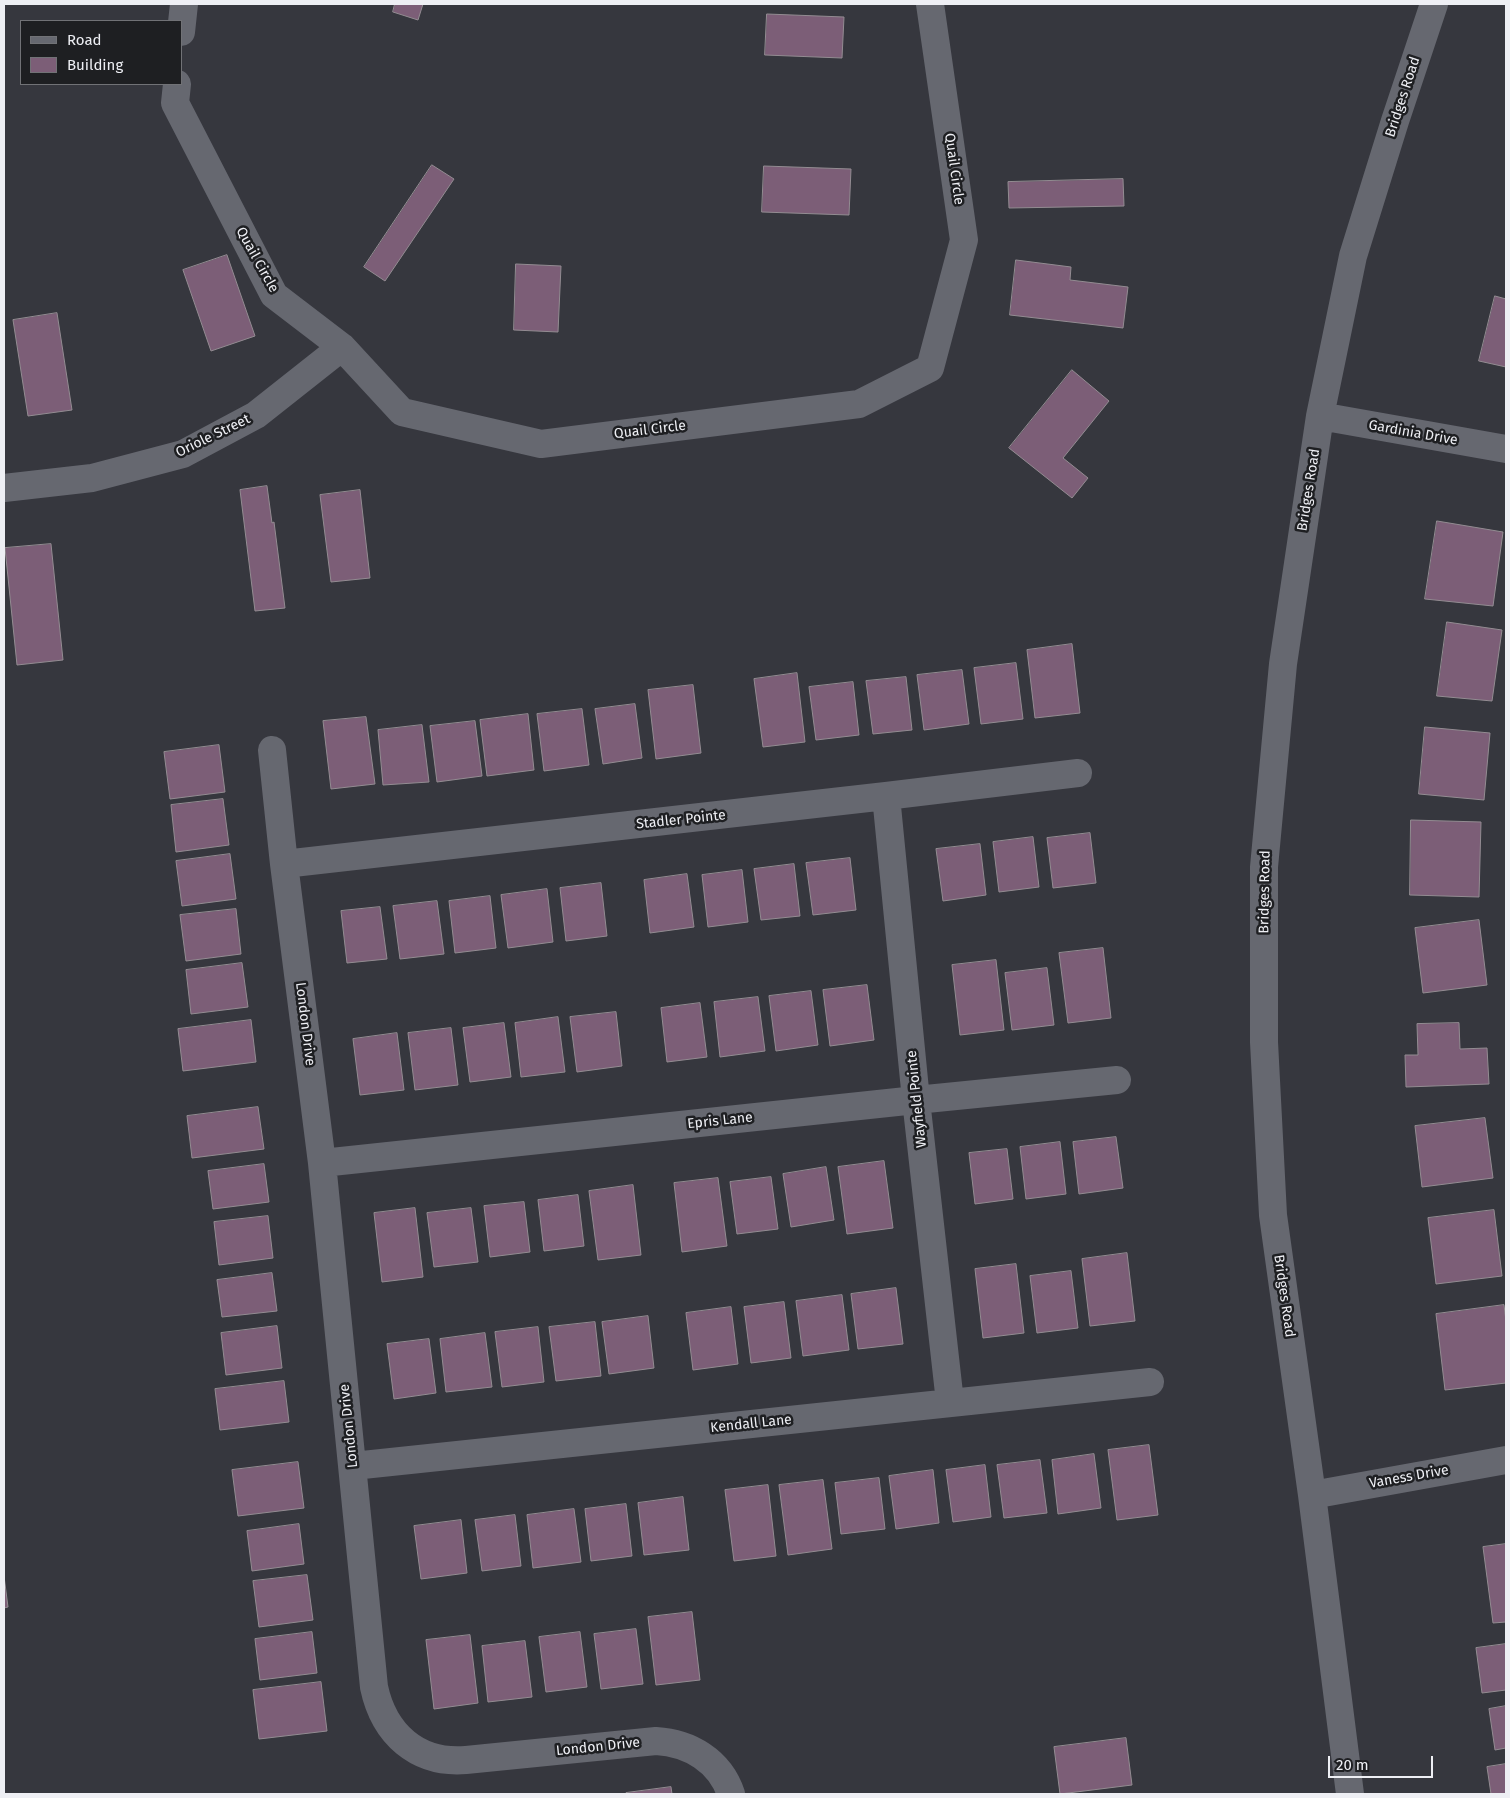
<!DOCTYPE html>
<html>
<head>
<meta charset="utf-8">
<style>
  body { margin:0 }
  #map { position:relative; width:1510px; height:1798px; overflow:hidden; background:#36373e; font-family:"Fira Sans",sans-serif }
  canvas { display:block }
  .frame { position:absolute; inset:0; border:5px solid #eeeff4; pointer-events:none }
  .legend { position:absolute; left:20px; top:20px; width:162px; height:65px; box-sizing:border-box; background:#1e1f22; border:1px solid #717276; margin:0; padding:6px 9px; list-style:none; font-size:15px; color:#eeeff4 }
  .legend li { display:flex; align-items:center; gap:10px; height:25px }
  .legend b { width:25px; border:1px solid #717276 }
  .scale { position:absolute; left:1328px; top:1756px; width:105px; height:22px; box-sizing:border-box; border:2px solid #eeeff4; border-top:0; padding-left:6px; font-size:15px; line-height:18px; white-space:nowrap; color:#eeeff4; -webkit-text-stroke:4px #1e1f22; paint-order:stroke }
</style>
</head>
<body>
<div id="map">
<canvas width="1510" height="1798"></canvas>
<div class="frame"></div>
<ul class="legend">
<li><b style="height:6px;background:#666870"></b>Road</li>
<li><b style="height:14px;background:#7c5e77"></b>Building</li>
</ul>
<div class="scale">20 m</div>
</div>
<script>
const g = document.querySelector('canvas').getContext('2d');
g.lineJoin = 'round';
function fill(path, color) { g.fillStyle = color; g.fill(path, 'evenodd'); }
function strokePath(path, color, width, dash) { g.strokeStyle = color; g.lineWidth = width; g.lineCap = dash ? 'butt' : 'round'; g.setLineDash(dash || []); g.stroke(path); }
function label(font, color, halo, rows, align = 'center') {
  g.font = font + ' "Fira Sans",sans-serif'; g.lineWidth = 5; g.setLineDash([]); g.textBaseline = 'middle'; g.strokeStyle = halo; g.fillStyle = color; for (const [text, x, y, turn = 0] of rows) {
    g.save(); g.translate(x, y); g.rotate((+turn || 0) * Math.PI / 180); g.textAlign = isNaN(turn) ? turn : align; if (halo) g.strokeText(text, 0, 0); g.fillText(text, 0, 0); g.restore();
  }
}
const building = new Path2D(`
  M 395,4 L 423,4 L 418,20 L 393,12 Z
  M 767,14 L 844,17 L 842,58 L 765,55 Z
  M 432,165 L 454,179 L 385,281 L 364,267 Z
  M 764,166 L 851,169 L 849,215 L 762,212 Z
  M 1123,179 L 1124,206 L 1009,208 L 1008,182 Z
  M 227,255 L 255,336 L 211,351 L 183,270 Z
  M 1016,260 L 1071,267 L 1070,280 L 1128,287 L 1123,328 L 1010,315 Z
  M 516,264 L 561,266 L 558,332 L 514,330 Z
  M 1495,296 L 1506,299 L 1506,367 L 1479,361 Z
  M 57,313 L 72,410 L 28,416 L 13,320 Z
  M 1072,370 L 1109,401 L 1063,458 L 1088,478 L 1072,498 L 1009,448 Z
  M 267,486 L 272,523 L 274,522 L 285,608 L 255,611 L 240,490 Z
  M 360,490 L 370,578 L 331,582 L 320,495 Z
  M 1437,521 L 1503,532 L 1493,606 L 1425,599 Z
  M 51,544 L 63,660 L 17,665 L 5,548 Z
  M 1447,622 L 1502,630 L 1492,701 L 1437,696 Z
  M 1072,644 L 1080,713 L 1035,718 L 1027,650 Z
  M 1016,663 L 1023,719 L 981,724 L 974,668 Z
  M 962,670 L 969,724 L 924,730 L 917,675 Z
  M 797,673 L 805,742 L 763,747 L 754,679 Z
  M 906,677 L 912,730 L 873,734 L 866,681 Z
  M 853,682 L 859,735 L 816,740 L 809,687 Z
  M 693,685 L 701,753 L 656,759 L 648,690 Z
  M 635,704 L 642,758 L 603,764 L 595,709 Z
  M 582,709 L 589,765 L 544,771 L 537,714 Z
  M 528,714 L 534,770 L 487,776 L 480,720 Z
  M 366,717 L 375,784 L 331,789 L 323,721 Z
  M 475,721 L 482,776 L 437,782 L 430,726 Z
  M 422,725 L 429,782 L 383,785 L 378,730 Z
  M 1425,727 L 1490,733 L 1484,800 L 1419,794 Z
  M 219,745 L 225,792 L 170,799 L 164,752 Z
  M 223,799 L 229,845 L 176,852 L 171,805 Z
  M 1411,820 L 1481,822 L 1479,897 L 1410,895 Z
  M 1090,833 L 1096,883 L 1053,888 L 1047,838 Z
  M 1033,837 L 1039,887 L 999,892 L 993,842 Z
  M 980,844 L 986,895 L 943,901 L 936,849 Z
  M 230,854 L 236,899 L 182,906 L 176,861 Z
  M 850,858 L 856,910 L 813,915 L 806,863 Z
  M 794,864 L 800,916 L 761,920 L 754,869 Z
  M 742,870 L 748,922 L 708,927 L 702,875 Z
  M 687,874 L 694,927 L 650,933 L 644,880 Z
  M 601,883 L 607,936 L 566,941 L 560,888 Z
  M 547,889 L 553,942 L 508,948 L 501,895 Z
  M 490,896 L 496,948 L 455,953 L 449,901 Z
  M 437,901 L 444,954 L 400,959 L 393,906 Z
  M 380,907 L 387,959 L 347,963 L 341,911 Z
  M 236,909 L 241,954 L 186,961 L 180,915 Z
  M 1479,920 L 1487,985 L 1423,993 L 1415,928 Z
  M 1103,948 L 1111,1018 L 1068,1023 L 1059,953 Z
  M 996,960 L 1004,1030 L 960,1035 L 952,965 Z
  M 242,963 L 248,1007 L 191,1014 L 186,970 Z
  M 1047,968 L 1054,1025 L 1012,1030 L 1005,973 Z
  M 867,985 L 874,1040 L 830,1046 L 823,990 Z
  M 811,991 L 818,1045 L 776,1051 L 769,996 Z
  M 758,997 L 765,1051 L 720,1057 L 714,1002 Z
  M 700,1003 L 707,1057 L 667,1062 L 661,1008 Z
  M 616,1012 L 622,1066 L 577,1072 L 570,1017 Z
  M 558,1017 L 565,1072 L 521,1077 L 515,1023 Z
  M 251,1020 L 256,1062 L 183,1071 L 178,1029 Z
  M 504,1023 L 511,1077 L 470,1082 L 463,1028 Z
  M 1459,1023 L 1460,1049 L 1487,1048 L 1489,1084 L 1406,1087 L 1405,1055 L 1418,1055 L 1417,1024 Z
  M 451,1028 L 458,1085 L 415,1090 L 408,1033 Z
  M 397,1033 L 404,1090 L 360,1095 L 353,1039 Z
  M 258,1107 L 264,1149 L 192,1158 L 187,1116 Z
  M 1485,1118 L 1493,1178 L 1422,1187 L 1415,1126 Z
  M 1116,1137 L 1123,1188 L 1079,1194 L 1073,1142 Z
  M 1060,1142 L 1066,1194 L 1026,1199 L 1020,1147 Z
  M 1007,1149 L 1013,1199 L 975,1204 L 969,1153 Z
  M 884,1161 L 893,1228 L 847,1234 L 838,1167 Z
  M 264,1164 L 269,1202 L 213,1209 L 208,1171 Z
  M 826,1167 L 834,1220 L 791,1227 L 783,1174 Z
  M 771,1177 L 778,1229 L 737,1234 L 730,1182 Z
  M 718,1178 L 727,1246 L 682,1252 L 674,1183 Z
  M 633,1185 L 641,1255 L 598,1260 L 589,1191 Z
  M 578,1195 L 584,1246 L 544,1251 L 538,1200 Z
  M 524,1202 L 530,1252 L 490,1257 L 484,1206 Z
  M 415,1208 L 423,1277 L 382,1282 L 374,1213 Z
  M 471,1208 L 478,1262 L 434,1267 L 427,1213 Z
  M 1494,1210 L 1502,1276 L 1436,1284 L 1428,1218 Z
  M 268,1216 L 273,1258 L 219,1265 L 214,1222 Z
  M 1127,1253 L 1135,1321 L 1090,1326 L 1082,1259 Z
  M 1016,1264 L 1024,1333 L 983,1338 L 975,1269 Z
  M 1071,1271 L 1078,1328 L 1037,1333 L 1030,1276 Z
  M 272,1273 L 277,1311 L 222,1317 L 217,1280 Z
  M 896,1288 L 903,1344 L 858,1349 L 851,1294 Z
  M 842,1295 L 849,1350 L 803,1356 L 796,1301 Z
  M 784,1302 L 791,1358 L 751,1363 L 744,1307 Z
  M 1504,1305 L 1506,1321 L 1506,1383 L 1445,1390 L 1436,1314 Z
  M 731,1307 L 738,1364 L 693,1370 L 686,1313 Z
  M 648,1316 L 654,1368 L 609,1374 L 602,1322 Z
  M 595,1322 L 601,1376 L 556,1381 L 549,1327 Z
  M 277,1326 L 282,1368 L 226,1375 L 221,1333 Z
  M 538,1327 L 544,1382 L 502,1387 L 495,1332 Z
  M 485,1333 L 492,1387 L 446,1392 L 440,1339 Z
  M 429,1339 L 436,1393 L 394,1399 L 387,1344 Z
  M 284,1381 L 289,1422 L 220,1430 L 215,1389 Z
  M 1149,1445 L 1158,1515 L 1117,1520 L 1108,1450 Z
  M 1094,1454 L 1101,1508 L 1058,1514 L 1052,1460 Z
  M 1040,1460 L 1047,1513 L 1004,1518 L 997,1465 Z
  M 298,1462 L 304,1508 L 238,1516 L 232,1470 Z
  M 985,1465 L 991,1517 L 953,1522 L 946,1470 Z
  M 933,1470 L 939,1523 L 896,1529 L 889,1476 Z
  M 879,1478 L 885,1529 L 841,1534 L 835,1483 Z
  M 823,1480 L 832,1549 L 788,1555 L 779,1485 Z
  M 768,1485 L 776,1556 L 734,1561 L 725,1490 Z
  M 683,1497 L 689,1550 L 644,1555 L 638,1503 Z
  M 626,1504 L 632,1556 L 591,1561 L 585,1509 Z
  M 574,1509 L 581,1562 L 533,1568 L 527,1515 Z
  M 515,1515 L 521,1566 L 482,1571 L 475,1520 Z
  M 461,1520 L 467,1573 L 421,1579 L 414,1526 Z
  M 299,1524 L 304,1564 L 252,1571 L 247,1531 Z
  M 1506,1544 L 1506,1622 L 1493,1623 L 1483,1547 Z
  M 307,1575 L 313,1620 L 259,1627 L 253,1581 Z
  M 4,1576 L 8,1607 L 4,1608 Z
  M 692,1612 L 700,1680 L 656,1685 L 648,1617 Z
  M 636,1629 L 643,1684 L 601,1689 L 594,1634 Z
  M 312,1632 L 317,1673 L 260,1680 L 255,1639 Z
  M 580,1632 L 587,1687 L 546,1692 L 539,1637 Z
  M 470,1635 L 478,1703 L 434,1709 L 426,1640 Z
  M 525,1641 L 532,1697 L 488,1702 L 482,1646 Z
  M 1506,1644 L 1506,1690 L 1482,1693 L 1476,1648 Z
  M 321,1682 L 327,1731 L 259,1739 L 253,1690 Z
  M 1506,1706 L 1506,1748 L 1495,1750 L 1489,1709 Z
  M 1126,1738 L 1132,1785 L 1060,1794 L 1054,1747 Z
  M 1506,1764 L 1506,1794 L 1491,1794 L 1487,1767 Z
  M 671,1787 L 672,1794 L 626,1794 L 626,1793 Z`);
fill(building, '#7c5e77');
strokePath(building, '#938c92', 1);
strokePath(new Path2D(`
  M 181,32 L 184,4
  M 177,84 L 175,103 L 274,295 L 342,347 L 402,412 L 541,444 L 859,404 L 930,368 L 964,240 L 930,4
  M 1320,416 L 1506,449
  M 4,488 L 92,478 L 183,454 L 256,415 L 342,347
  M 272,750 L 284,864 L 322,1163 L 374,1687 C 384,1734 417,1764 466,1760 L 656,1741 C 690,1743 720,1761 731,1794
  M 886,796 L 916,1100 L 950,1402
  M 284,864 L 886,796 L 1078,773
  M 322,1163 L 916,1100 L 1117,1080
  M 353,1466 L 1150,1382
  M 1312,1495 L 1506,1460
  M 1350,1794 L 1312,1495 L 1273,1215 L 1264,1042 L 1264,867 L 1283,664 L 1320,416 L 1353,256 L 1395,121 L 1434,4`), '#666870', 28);
label('14px', '#eeeff4', '#1e1f22', [
  ["Bridges Road",1403,97,-72],
  ["Quail Circle",954,169,82],
  ["Quail Circle",257,260,61],
  ["Quail Circle",650,430,-7],
  ["Gardinia Drive",1413,433,10],
  ["Oriole Street",213,436,-26],
  ["Bridges Road",1309,490,-81],
  ["Stadler Pointe",681,820,-6],
  ["Bridges Road",1265,892,-89],
  ["London Drive",305,1024,83],
  ["Wayfield Pointe",917,1099,-96],
  ["Epris Lane",720,1121,-6],
  ["Bridges Road",1284,1296,82],
  ["Kendall Lane",751,1424,-6],
  ["London Drive",349,1426,-96],
  ["Vaness Drive",1409,1477,-10],
  ["London Drive",598,1747,-6]
]);
</script>
</body>
</html>
